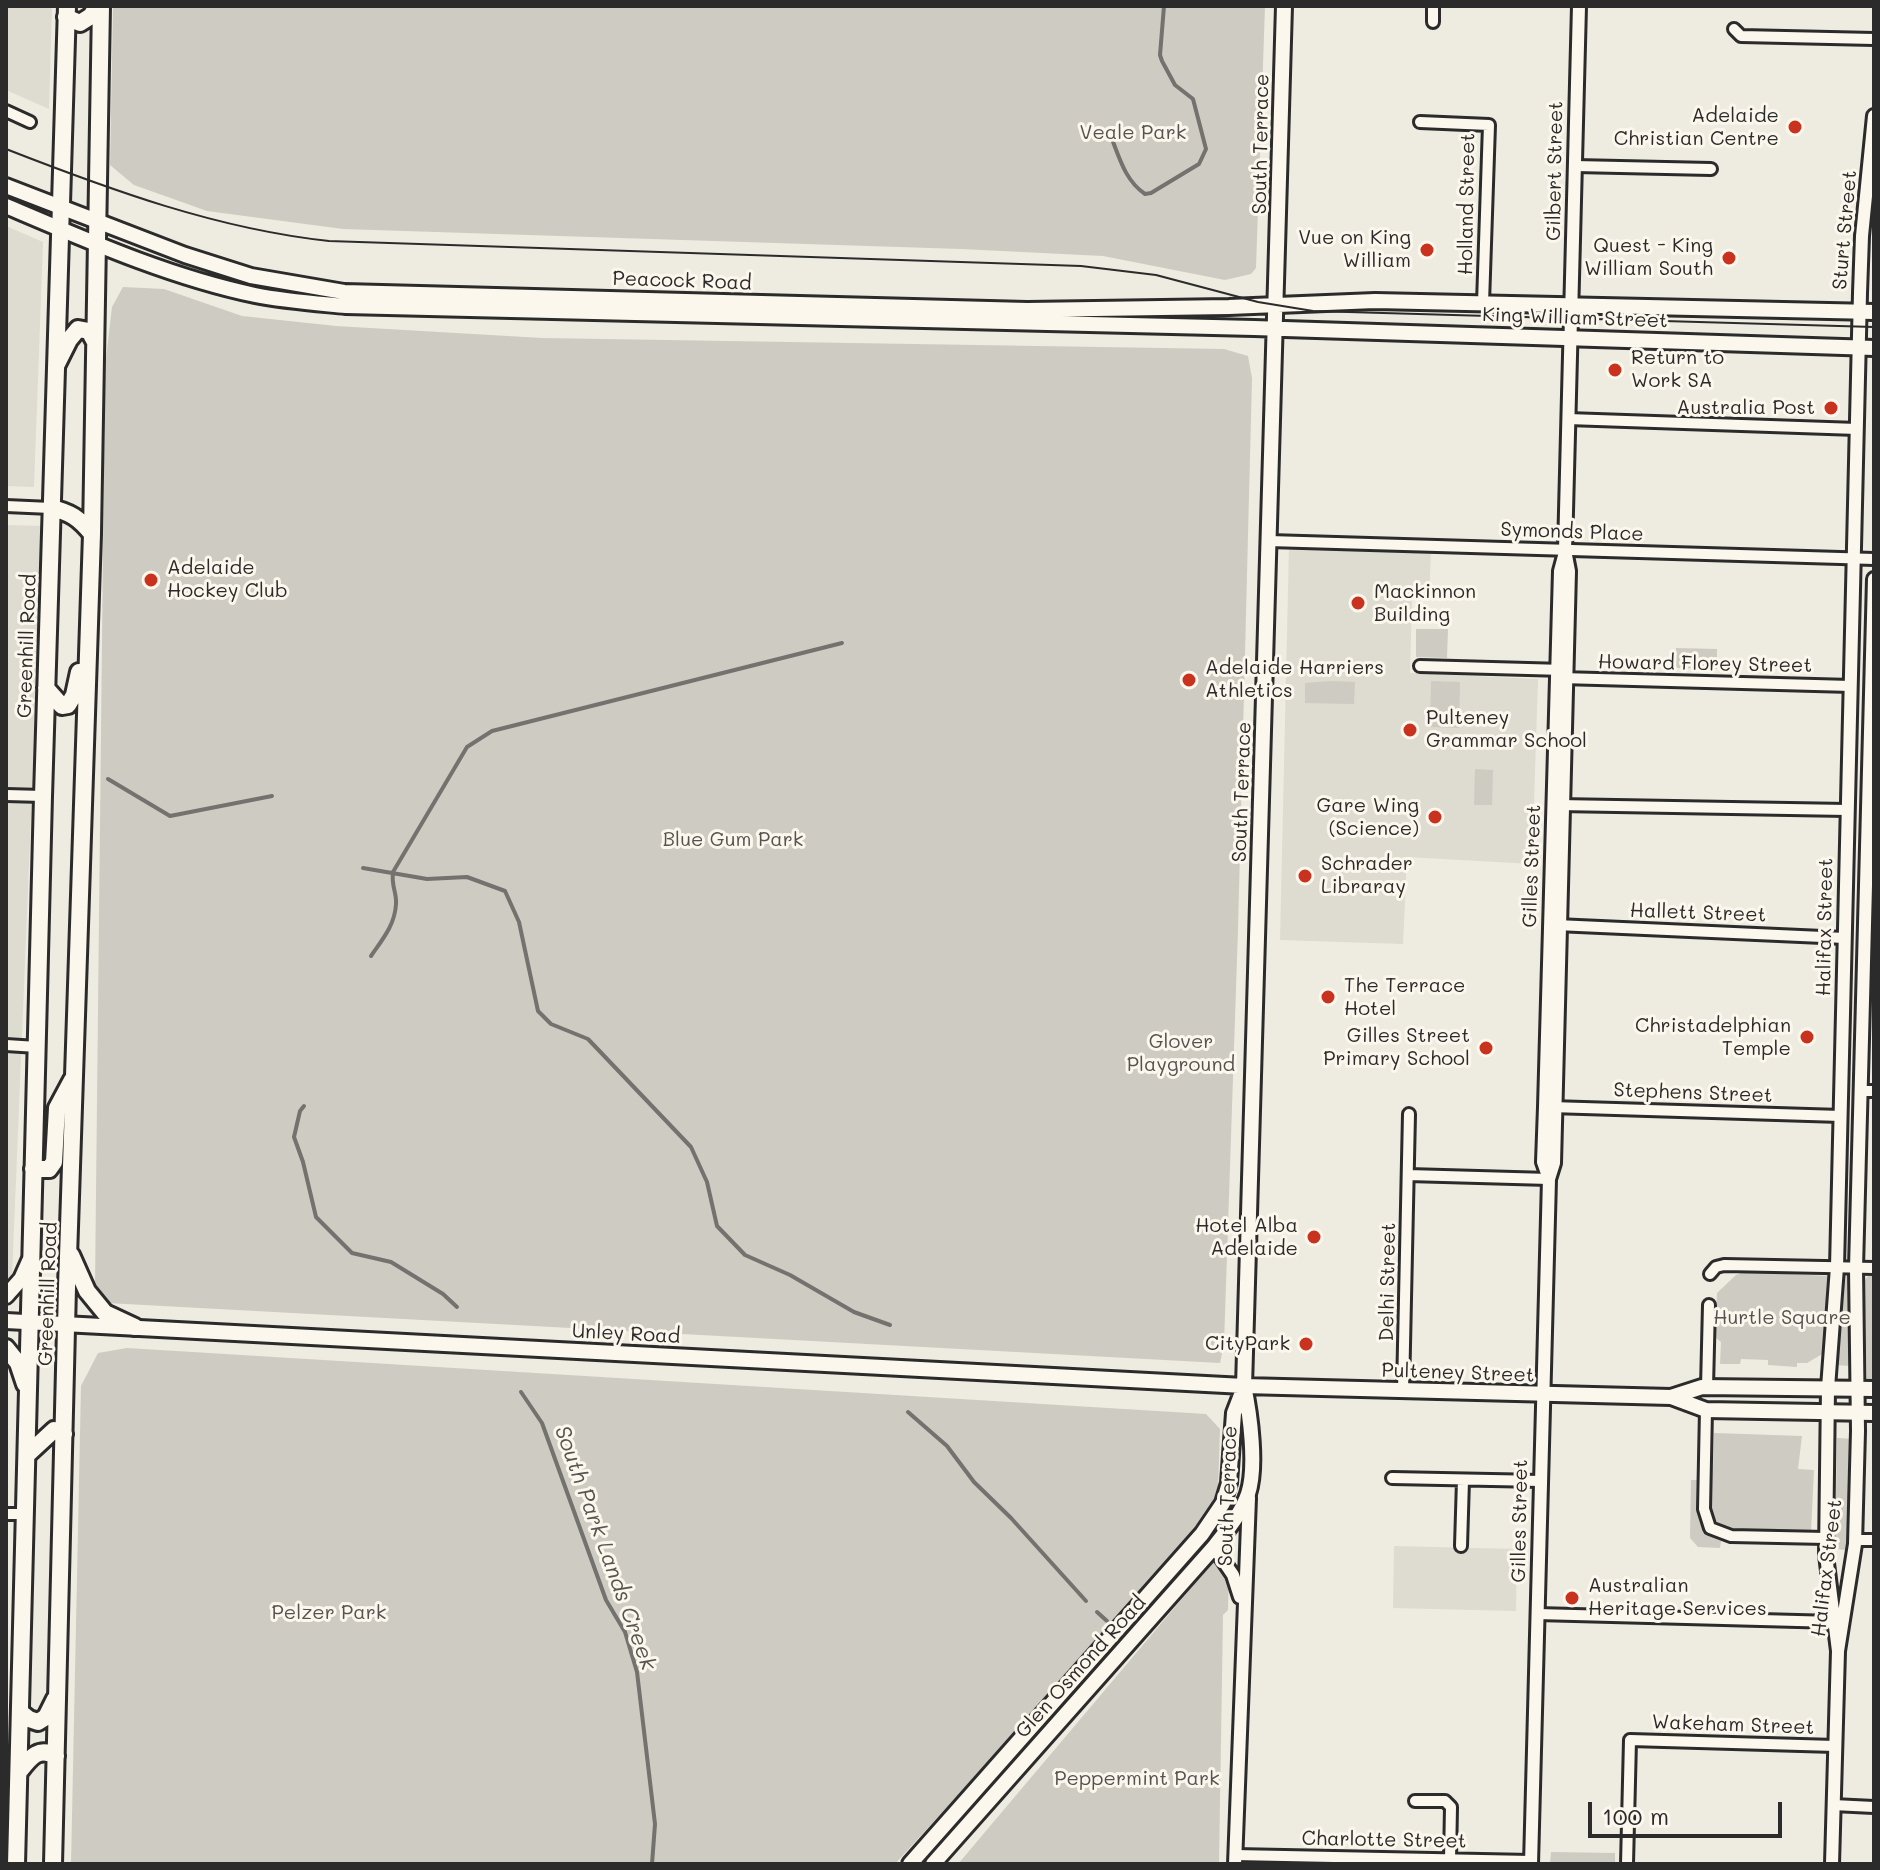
<!DOCTYPE html>
<html>
<head>
<meta charset="utf-8">
<style>
  body { margin:0 }
  #map { position:relative; width:1880px; height:1870px; overflow:hidden; background:#eeebe0; font-family:Mali,sans-serif }
  canvas { display:block }
  .frame { position:absolute; inset:0; border:8px solid #2b2b2b; pointer-events:none }
  .scale { position:absolute; left:1588px; top:1802px; width:194px; height:36px; box-sizing:border-box; border:4px solid #2b2b2b; border-top:0; padding-left:10px; font-size:24px; line-height:28px; white-space:nowrap; color:#2b2b2b; -webkit-text-stroke:6px #fbf7ec; paint-order:stroke }
</style>
</head>
<body>
<div id="map">
<canvas width="1880" height="1870"></canvas>
<div class="frame"></div>
<div class="scale">100 m</div>
</div>
<script>
const g = document.querySelector('canvas').getContext('2d');
g.lineJoin = 'round';
function fill(path, color) { g.fillStyle = color; g.fill(path, 'evenodd'); }
function strokePath(path, color, width, dash) { g.strokeStyle = color; g.lineWidth = width; g.lineCap = dash ? 'butt' : 'round'; g.setLineDash(dash || []); g.stroke(path); }
function label(font, color, halo, rows, align = 'center') {
  g.font = font + ' Mali,sans-serif'; g.lineWidth = 6; g.setLineDash([]); g.textBaseline = 'middle'; g.strokeStyle = halo; g.fillStyle = color; for (const [text, x, y, turn = 0] of rows) {
    g.save(); g.translate(x, y); g.rotate((+turn || 0) * Math.PI / 180); g.textAlign = isNaN(turn) ? turn : align; if (halo) g.strokeText(text, 0, 0); g.fillText(text, 0, 0); g.restore();
  }
}
fill(new Path2D(`
  M 6,6 L 52,6 L 49,109 L 6,90 Z
  M 6,226 L 43,242 L 34,487 L 6,486 Z
  M 6,525 L 43,526 L 12,1276 L 6,1285 Z
  M 1289,547 L 1431,551 L 1429,599 L 1412,599 L 1410,673 L 1538,679 L 1532,864 L 1407,857 L 1403,944 L 1280,940 Z
  M 1394,1546 L 1517,1549 L 1516,1611 L 1393,1608 Z`), '#dedbd1');
fill(new Path2D(`
  M 113,6 L 1265,6 L 1256,268 L 1251,274 L 1225,280 L 1103,256 L 961,249 L 343,229 L 207,211 L 134,185 L 110,165 Z
  M 123,287 L 164,289 L 242,316 L 336,326 L 542,338 L 1224,349 L 1248,356 L 1252,378 L 1238,929 L 1224,1344 L 1220,1363 L 107,1303 L 95,1285 L 105,367 L 112,307 Z
  M 1416,629 L 1448,629 L 1447,658 L 1416,657 Z
  M 1676,648 L 1717,649 L 1717,669 L 1676,668 Z
  M 1330,681 L 1355,682 L 1354,704 L 1305,703 L 1305,683 Z
  M 1431,681 L 1460,682 L 1459,728 L 1430,727 Z
  M 1475,769 L 1493,770 L 1492,805 L 1474,805 Z
  M 1744,1272 L 1829,1276 L 1824,1353 L 1807,1363 L 1797,1363 L 1797,1367 L 1768,1365 L 1768,1360 L 1741,1359 L 1740,1364 L 1720,1364 L 1721,1342 L 1715,1337 L 1717,1293 L 1736,1275 Z
  M 1849,1275 L 1852,1366 L 1832,1365 L 1841,1276 Z
  M 1868,1276 L 1874,1276 L 1874,1379 L 1867,1379 L 1864,1281 Z
  M 127,1348 L 1206,1414 L 1220,1429 L 1218,1492 L 1197,1533 L 895,1864 L 71,1864 L 81,1386 L 98,1353 Z
  M 1714,1433 L 1802,1436 L 1798,1469 L 1814,1470 L 1811,1532 L 1804,1534 C 1781,1533 1720,1539 1709,1516 C 1704,1505 1708,1484 1709,1472 L 1713,1469 Z
  M 1837,1438 L 1855,1439 L 1853,1506 L 1846,1550 L 1835,1549 Z
  M 1691,1480 L 1697,1480 C 1696,1507 1693,1529 1721,1541 L 1720,1548 L 1698,1547 L 1690,1538 Z
  M 1218,1559 L 1229,1571 L 1228,1610 L 1223,1615 L 1219,1864 L 958,1864 L 1213,1562 Z
  M 1551,1852 L 1615,1853 L 1615,1864 L 1550,1864 Z`), '#cecbc2');
strokePath(new Path2D(`
  M 1112,139 C 1120,160 1126,181 1145,194 L 1151,193 L 1199,164 L 1206,149 L 1193,99 L 1175,85 L 1162,61 L 1160,55 L 1164,6
  M 108,779 L 170,816 L 272,796
  M 363,868 L 427,879 L 467,877 L 505,891 L 519,922 L 538,1011 L 551,1024 L 588,1039 L 691,1147 L 707,1182 L 717,1226 L 745,1255 L 790,1275 L 854,1312 L 890,1325
  M 371,956 C 382,940 395,925 396,904 C 397,893 391,886 393,872 L 467,747 L 492,731 L 842,643
  M 304,1106 L 300,1111 L 294,1137 L 303,1162 L 316,1217 L 352,1253 L 391,1262 L 443,1294 L 457,1307
  M 521,1392 L 542,1423 L 606,1600 L 625,1632 L 637,1672 L 655,1824 L 652,1864
  M 908,1412 L 947,1446 L 974,1482 L 1011,1518 L 1086,1601
  M 1097,1612 L 1107,1621`), '#74726e', 4);
const minor = new Path2D(`
  M 1433,22 L 1433,6
  M 1734,29 L 1741,36 L 1874,39
  M 6,111 L 30,122
  M 1420,122 L 1489,125 L 1483,303
  M 1575,166 L 1711,169
  M 1568,419 L 1857,429
  M 6,506 L 51,508
  M 1269,541 L 1874,559
  M 1420,666 L 1564,670
  M 1561,678 L 1851,686
  M 6,795 L 43,796
  M 1558,805 L 1847,810
  M 1556,925 L 1845,938
  M 6,1045 L 37,1047
  M 1861,1091 L 1874,1091
  M 1551,1107 L 1841,1116
  M 1408,1175 L 1549,1179
  M 1710,1274 L 1716,1267 L 1724,1265 L 1874,1268
  M 1707,1387 L 1709,1305
  M 1403,1391 L 1409,1114
  M 1706,1410 L 1704,1509 L 1710,1528 L 1731,1536 L 1826,1538
  M 1392,1478 L 1541,1481
  M 6,1514 L 26,1514
  M 1855,1540 L 1874,1540
  M 1461,1546 L 1463,1480
  M 1537,1614 L 1835,1622
  M 1415,1801 L 1445,1801 L 1451,1807 L 1450,1860
  M 1833,1805 L 1874,1807
  M 1235,1855 L 1531,1861
  M 1627,1864 L 1630,1740 L 1835,1746`);
const tertiary = new Path2D(`
  M 1549,1179 L 1543,1162 L 1545,1107 L 1560,571 L 1564,556
  M 1214,1547 L 1233,1575 L 1240,1597
  M 1838,1651 L 1826,1555 L 1828,1388 L 1837,1267 L 1860,293 L 1862,236 L 1874,116
  M 1235,1864 L 1249,1498
  M 1531,1864 L 1549,1179 L 1554,1163 L 1569,571 L 1565,550 L 1579,6
  M 1832,1864 L 1838,1651 L 1855,1544 L 1858,1431 L 1856,1268 L 1874,579`);
const secondary = new Path2D(`
  M 6,186 L 185,255 L 251,276 L 344,292 L 1027,310 L 1229,307 L 1375,301 L 1874,312
  M 6,206 C 86,240 169,277 255,295 C 285,301 315,303 346,306 L 1254,328 L 1874,348
  M 6,1296 L 21,1279 L 29,1261
  M 6,1321 L 1244,1386 L 1671,1397 L 1702,1387 L 1874,1389
  M 1671,1397 L 1706,1410 L 1874,1413
  M 910,1864 L 1202,1534 L 1223,1503 L 1229,1483 L 1234,1413 L 1244,1387
  M 933,1864 L 1214,1547 C 1227,1530 1241,1514 1248,1494 C 1257,1467 1250,1414 1244,1386 L 1284,6`);
const trunk = new Path2D(`
  M 66,17 L 80,23 L 91,16 L 97,6
  M 57,364 L 69,340 L 78,329 L 89,331 L 95,342
  M 51,508 C 70,512 79,518 92,534
  M 46,688 L 62,706 L 68,705 L 74,695 L 79,672
  M 33,1169 L 49,1169 L 54,1162 L 57,1108 L 72,1080
  M 71,1255 L 87,1291 L 105,1313 L 135,1327
  M 6,1348 L 18,1363 L 25,1384
  M 27,1455 L 54,1430 L 64,1434
  M 20,1712 L 29,1719 L 38,1722 L 46,1717 L 55,1699
  M 19,1772 C 30,1758 38,1746 56,1756
  M 16,1864 L 43,796 L 67,6
  M 53,1864 L 67,1287 L 92,534 L 101,6`);
strokePath(minor, '#2b2b2b', 16);
strokePath(tertiary, '#2b2b2b', 18);
strokePath(secondary, '#2b2b2b', 20);
strokePath(trunk, '#2b2b2b', 22);
strokePath(minor, '#fbf7ec', 10);
strokePath(tertiary, '#fbf7ec', 12);
strokePath(secondary, '#fbf7ec', 14);
strokePath(trunk, '#fbf7ec', 16);
strokePath(new Path2D(`
  M 6,149 C 111,190 217,229 329,241 L 1081,266 L 1156,275 L 1258,302 L 1313,311 L 1874,327`), '#2b2b2b', 2);
for (const [x, y, r, color] of [
  [1795,127,8,"#c8321e"],
  [1427,250,8,"#c8321e"],
  [1729,258,8,"#c8321e"],
  [1615,370,8,"#c8321e"],
  [1831,408,8,"#c8321e"],
  [151,580,8,"#c8321e"],
  [1358,603,8,"#c8321e"],
  [1189,680,8,"#c8321e"],
  [1410,730,8,"#c8321e"],
  [1435,817,8,"#c8321e"],
  [1305,876,8,"#c8321e"],
  [1328,997,8,"#c8321e"],
  [1807,1037,8,"#c8321e"],
  [1486,1048,8,"#c8321e"],
  [1314,1237,8,"#c8321e"],
  [1306,1344,8,"#c8321e"],
  [1572,1598,8,"#c8321e"]
]) { const dot = new Path2D(); dot.arc(x, y, r, 0, 2 * Math.PI); g.fillStyle = color; g.fill(dot); strokePath(dot, '#fbf7ec', 3); }
label('20px', '#2b2b2b', '#fbf7ec', [
  ["Adelaide",1779,116],
  ["Christian Centre",1779,139],
  ["Vue on King",1411,238],
  ["William",1411,261],
  ["Quest - King",1713,246],
  ["William South",1713,269],
  ["Return to",1631,358,"left"],
  ["Work SA",1631,381,"left"],
  ["Australia Post",1815,408],
  ["Adelaide",167,568,"left"],
  ["Hockey Club",167,591,"left"],
  ["Mackinnon",1374,592,"left"],
  ["Building",1374,615,"left"],
  ["Adelaide Harriers",1205,668,"left"],
  ["Athletics",1205,691,"left"],
  ["Pulteney",1426,718,"left"],
  ["Grammar School",1426,741,"left"],
  ["Gare Wing",1419,806],
  ["(Science)",1419,829],
  ["Schrader",1321,864,"left"],
  ["Libraray",1321,887,"left"],
  ["The Terrace",1344,986,"left"],
  ["Hotel",1344,1009,"left"],
  ["Christadelphian",1791,1026],
  ["Temple",1791,1049],
  ["Gilles Street",1470,1036],
  ["Primary School",1470,1059],
  ["Hotel Alba",1298,1226],
  ["Adelaide",1298,1249],
  ["CityPark",1290,1344],
  ["Australian",1588,1586,"left"],
  ["Heritage Services",1588,1609,"left"]
], 'right');
label('20px', '#545351', '#fbf7ec', [
  ["Veale Park",1133,133],
  ["Blue Gum Park",733,840],
  ["Glover",1181,1042],
  ["Playground",1181,1065],
  ["Hurtle Square",1782,1318],
  ["Pelzer Park",329,1613],
  ["Peppermint Park",1137,1779]
]);
label('20px', '#2b2b2b', '#fbf7ec', [
  ["South Terrace",1261,144,-89],
  ["Gilbert Street",1555,171,-89],
  ["Holland Street",1467,204,-89],
  ["Sturt Street",1845,230,-85],
  ["Peacock Road",682,281,2],
  ["King William Street",1575,318,2],
  ["Symonds Place",1572,532,2],
  ["Greenhill Road",27,646,-88],
  ["Howard Florey Street",1705,664,1],
  ["South Terrace",1242,792,-88],
  ["Gilles Street",1532,866,-88],
  ["Hallett Street",1698,913,2],
  ["Halifax Street",1825,927,-89],
  ["Stephens Street",1693,1093,2],
  ["Delhi Street",1388,1282,-89],
  ["Greenhill Road",48,1294,-88],
  ["Unley Road",626,1334,3],
  ["Pulteney Street",1458,1373,2],
  ["South Terrace",1228,1496,-88],
  ["Gilles Street",1520,1521,-89],
  ["Halifax Street",1827,1568,-83],
  ["Glen Osmond Road",1081,1667,-48],
  ["Wakeham Street",1733,1725,2],
  ["Charlotte Street",1384,1840,1]
]);
label('italic 22px', '#555552', '#fbf7ec', [
  ["South Park Lands Creek",605,1548,70]
]);
</script>
</body>
</html>
